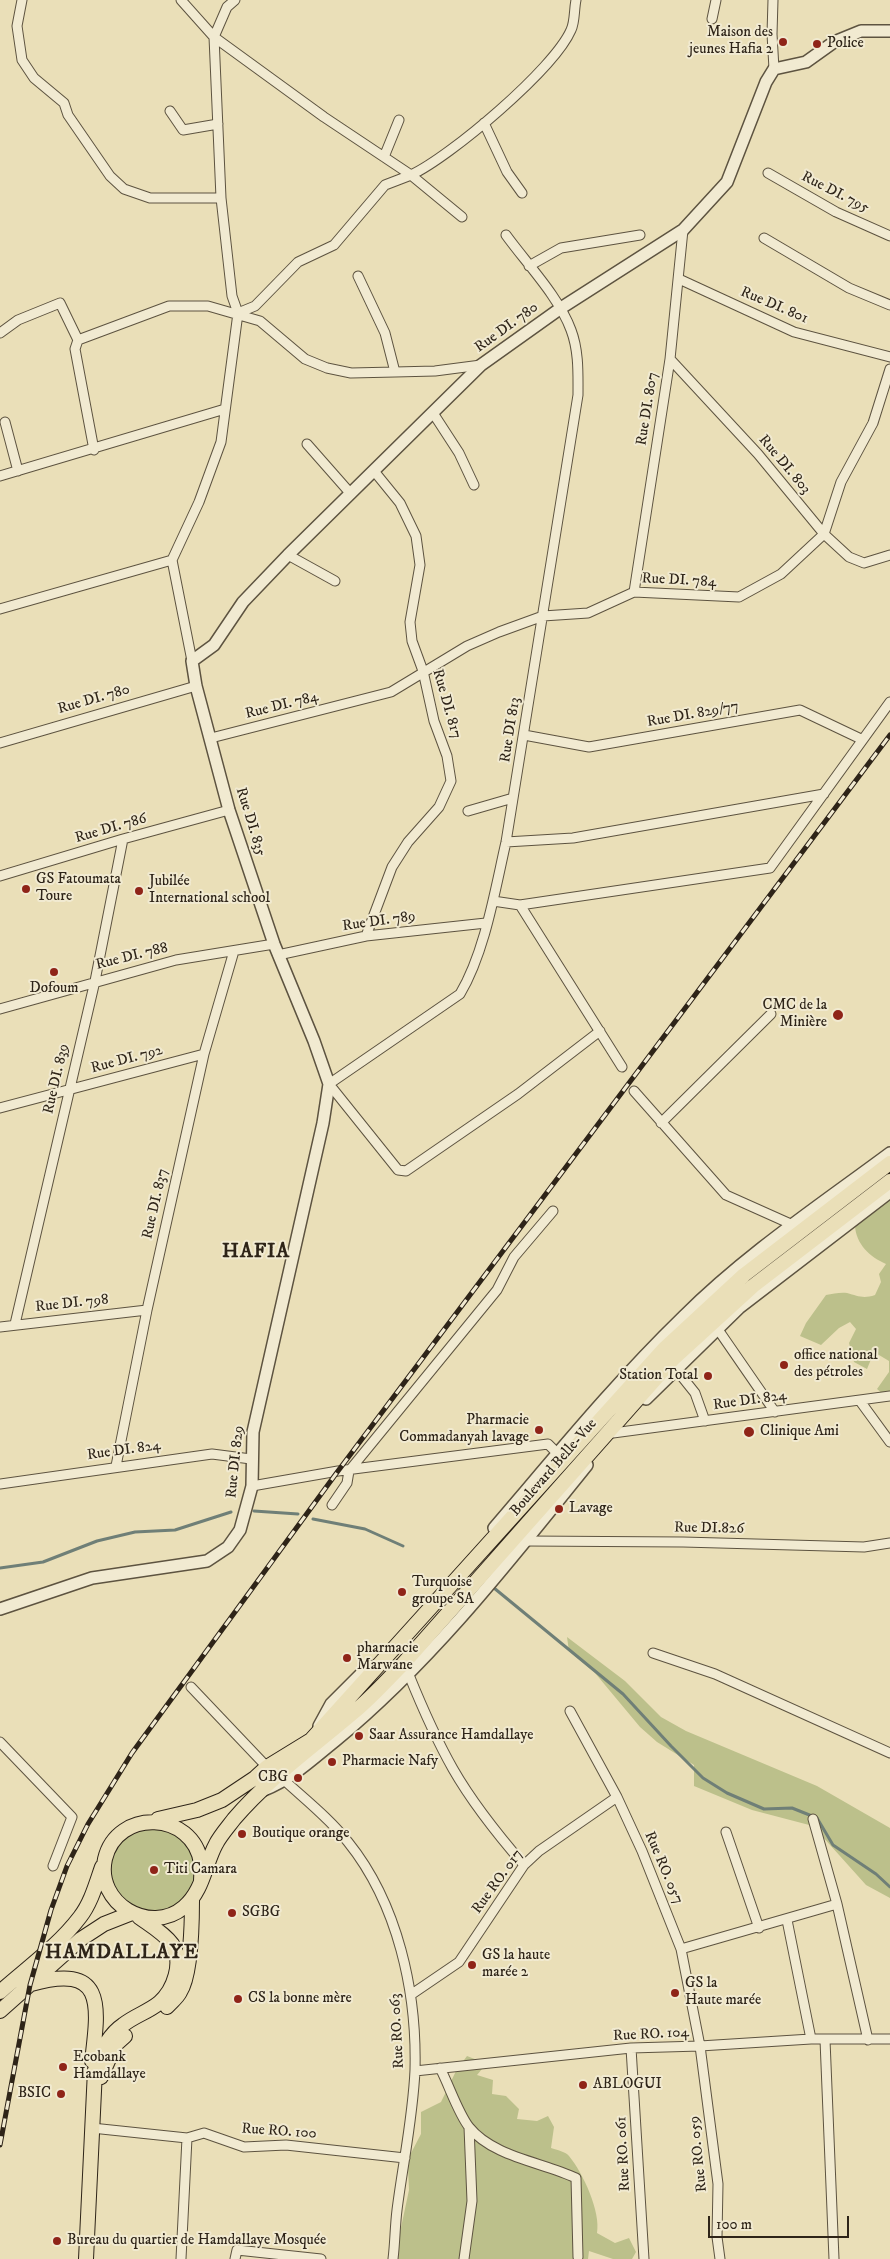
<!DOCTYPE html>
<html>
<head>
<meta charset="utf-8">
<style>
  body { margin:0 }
  #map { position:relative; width:890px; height:2259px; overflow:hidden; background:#eadfb8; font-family:"IM FELL DW Pica",serif }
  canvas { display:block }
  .scale { position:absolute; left:708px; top:2216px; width:141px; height:22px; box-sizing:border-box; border:2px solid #2e2418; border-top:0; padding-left:6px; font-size:15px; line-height:18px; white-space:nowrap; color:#2e2418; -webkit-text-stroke:4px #f1ead1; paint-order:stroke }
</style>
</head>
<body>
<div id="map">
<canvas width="890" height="2259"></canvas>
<div class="scale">100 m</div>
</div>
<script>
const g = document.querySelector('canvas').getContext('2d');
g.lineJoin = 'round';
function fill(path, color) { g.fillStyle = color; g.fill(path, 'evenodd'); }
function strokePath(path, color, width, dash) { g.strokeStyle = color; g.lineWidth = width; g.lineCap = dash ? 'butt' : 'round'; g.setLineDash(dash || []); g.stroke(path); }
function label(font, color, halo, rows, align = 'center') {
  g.font = font + ' "IM FELL DW Pica",serif'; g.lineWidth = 4; g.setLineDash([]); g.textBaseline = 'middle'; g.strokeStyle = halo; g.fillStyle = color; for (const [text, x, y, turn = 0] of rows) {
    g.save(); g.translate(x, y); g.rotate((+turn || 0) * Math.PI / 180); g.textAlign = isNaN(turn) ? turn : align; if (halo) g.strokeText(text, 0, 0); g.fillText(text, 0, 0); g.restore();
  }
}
fill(new Path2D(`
  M 877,1180 L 890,1184 L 890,1394 L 884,1395 L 877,1389 L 889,1372 L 889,1361 L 874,1352 L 867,1369 L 854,1362 L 849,1343 L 856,1329 L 850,1322 L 839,1328 L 821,1345 L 800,1336 L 806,1323 L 826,1295 C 833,1294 840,1292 847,1293 C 858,1296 863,1299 875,1295 L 881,1282 L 879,1274 L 886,1264 C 870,1257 856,1244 855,1226 C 855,1220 859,1212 861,1207 C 865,1196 868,1188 877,1180 Z
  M 567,1637 L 625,1681 L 661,1717 L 686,1731 L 817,1786 L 890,1828 L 890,1898 L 866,1885 L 813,1826 L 752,1810 L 694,1786 L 694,1765 L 657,1742 L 640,1727 L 595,1673 L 569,1651 Z
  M 156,1825 L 189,1844 L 198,1873 L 184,1902 L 155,1915 L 120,1901 L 107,1865 L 121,1837 Z
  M 467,2056 L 477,2060 L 482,2069 L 477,2075 L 493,2080 L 492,2094 L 506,2096 L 519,2109 L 517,2119 L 537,2121 L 548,2116 L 554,2127 L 551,2148 C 557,2150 566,2152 569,2156 C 583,2173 601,2212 597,2233 L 615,2243 L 629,2238 L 636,2252 L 632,2259 L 613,2259 L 589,2251 L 588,2259 L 397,2259 L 399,2237 L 409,2190 L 408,2167 L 410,2155 L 421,2134 L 421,2112 L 441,2102 L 456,2071 Z`), '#bcc08b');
strokePath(new Path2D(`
  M 254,1511 L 298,1514
  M 313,1519 L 365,1529 L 403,1546
  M 0,1568 L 43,1562 L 97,1541 L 135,1532 L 175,1530 L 231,1512
  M 494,1588 L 623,1694 L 671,1746 L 703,1778 L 727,1793 L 764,1809 L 792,1808 L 817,1818 L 833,1845 L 876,1874 L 890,1887`), '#6f7f77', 3);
const minor = new Path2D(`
  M 22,0 L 17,26 L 22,60 L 34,78 L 64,103 L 68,115 L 110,176 L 124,189 L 150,198 L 221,198
  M 181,0 L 214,37 L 324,117 L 411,175 L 385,185 L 334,245 L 298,262 L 255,306 L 238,313
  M 773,0 L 772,34 L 774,69
  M 712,19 L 716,0
  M 170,111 L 183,130 L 218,124
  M 484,123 L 507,172 L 522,193
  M 384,157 L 399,120
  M 768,173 L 836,212 L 890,236
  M 462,217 L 411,175 C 450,157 554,69 571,30 C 575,22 574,9 576,0
  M 506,235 C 527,264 559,297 571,330 C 579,351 578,374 578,395 L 506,842 C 495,890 485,952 460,994 L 329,1084 L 398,1170 L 406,1171 L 518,1094 L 600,1031
  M 764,238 L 849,288 L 890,305
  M 529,266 L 561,248 L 640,235
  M 358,276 L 385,333 L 395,372
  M 679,279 L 794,332 L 890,357
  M 0,333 L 18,320 L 60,303 L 78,340
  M 670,359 L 758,454 L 824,534 L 849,557 L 864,563 L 890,555
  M 433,413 L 459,453 L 474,485
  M 5,422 L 18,471
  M 307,444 L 351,494
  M 94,450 L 75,349 L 78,340 L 169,306 L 208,306 L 260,321 L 305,359 L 327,368 L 351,373 L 395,372 L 435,371 L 481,365
  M 0,476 L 225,409
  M 288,555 L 335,581
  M 172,560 L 192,661
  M 634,592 L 670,359 L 683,230
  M 0,609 L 172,560 L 199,502 L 221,442 L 238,313 L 232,296 L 221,198 L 214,37 L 227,7 L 235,0
  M 524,735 L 589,747 L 800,710 L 861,739
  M 211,738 L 391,692 L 467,646 L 499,632 L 543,616 L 588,613 L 634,592 L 739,597 L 781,574 L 824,534 L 841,482 L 873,423 L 890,369
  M 0,743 L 196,686
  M 468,811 L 513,798
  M 506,842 L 573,838 L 824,794
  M 0,876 L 123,839 L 229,810
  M 493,901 L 520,905 L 770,868 L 890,702
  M 520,905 L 622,1067
  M 366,936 L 392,867 L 408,842 L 439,807 L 451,781 L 447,756 L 434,721 L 423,671 L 412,641 L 410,622 L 420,565 L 416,536 L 400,503 L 374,471
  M 278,955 L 366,936 L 486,923
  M 0,1009 L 176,960 L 274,944
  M 634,1091 L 726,1195 L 793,1225
  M 0,1108 L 204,1054
  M 661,1123 L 771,1014
  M 15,1324 L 95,981 L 123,839
  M 0,1327 L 147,1310
  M 717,1328 L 775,1412
  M 675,1368 L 695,1393 L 705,1421
  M 860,1401 L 890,1442
  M 613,1433 L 890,1396
  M 116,1466 L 147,1310 L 204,1054 L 234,951
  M 0,1484 L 212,1454 L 251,1459
  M 252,1486 L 338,1471 L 548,1444 L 558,1454
  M 332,1505 L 347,1483 L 349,1471 L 497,1290 L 514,1257 L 553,1211
  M 526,1541 L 683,1542 L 864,1547 L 890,1543
  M 653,1653 L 715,1674 L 890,1753
  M 409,1675 C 422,1707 436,1739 453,1769 C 473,1804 498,1835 524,1865
  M 191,1687 L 267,1767
  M 570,1711 L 617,1797 L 642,1851 L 681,1949 L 700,2046 L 718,2184 L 717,2237 L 720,2259
  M 0,1742 L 72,1817 L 53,1866
  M 285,1781 C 307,1801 330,1819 348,1842 C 398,1904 417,1992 415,2070 C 413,2117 403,2163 397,2210 C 395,2226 395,2243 393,2259
  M 813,1819 L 837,1904 L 868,2040
  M 726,1832 L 759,1928
  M 787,1920 L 811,2039
  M 681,1949 L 837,1904
  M 412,1994 L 459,1962 L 524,1865 L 539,1851 L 617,1797
  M 825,2040 L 834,2259
  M 631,2048 L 644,2259
  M 440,2068 C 449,2085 458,2113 469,2127 C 493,2157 542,2162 576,2178 L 578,2257
  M 415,2071 L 631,2048 L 700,2046 L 811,2039 L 890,2039
  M 92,2128 L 187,2138 L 204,2133 L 244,2147 L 286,2145 L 405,2158
  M 181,2259 L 187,2138
  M 235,2259 L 237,2250 L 321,2259
  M 464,2259 L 472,2201 L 469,2127`);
const tertiary = new Path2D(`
  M 646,1399 L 739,1308 L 890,1192
  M 494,1528 C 555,1457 615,1383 683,1317 C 745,1255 820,1205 890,1153
  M 0,1609 L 92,1578 L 207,1561 L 228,1547 L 240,1530 L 252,1486 L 253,1432 L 323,1123 L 329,1084 L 314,1041 L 274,944 L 229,810 L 196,686 L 192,661 L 214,645 L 243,602 L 288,555 L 481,365 L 561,308 L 683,230 L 727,182 L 766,82 L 774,69 L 806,62 L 834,42 L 861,31 L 890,31
  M 319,1726 L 331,1704 L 369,1666
  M 264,1790 C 293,1778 310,1761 335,1741 C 431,1662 509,1562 587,1465`);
const primary = new Path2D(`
  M 158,1819 L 197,1810 L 222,1800 L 255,1778 L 267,1767 L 311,1740 L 664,1349 L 744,1275 L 890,1163
  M 201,1882 C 201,1876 202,1869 201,1863 C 193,1811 117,1808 105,1859 C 95,1903 150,1936 184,1907 C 203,1891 205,1864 216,1844 C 220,1836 228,1827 234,1819 C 269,1778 313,1747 354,1712 C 372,1697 387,1680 403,1664 L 673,1359 L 753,1286 L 890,1181
  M 31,1984 C 105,1963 99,2004 92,2061
  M 0,1992 C 27,1968 58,1946 80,1917 C 91,1903 96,1884 102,1867
  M 167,2007 C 171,2002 177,1998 180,1992 C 191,1975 192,1921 192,1900
  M 0,2011 L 81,1939 L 104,1924 L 132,1913
  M 101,2077 L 115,2045 L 125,2036
  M 86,2259 L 95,2070 C 100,2053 108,2035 123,2025 C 134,2016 148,2012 159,2003 C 174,1990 184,1962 172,1944 C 164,1933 150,1925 139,1917`);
strokePath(minor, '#5d5340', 11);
strokePath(tertiary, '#5d5340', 14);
strokePath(primary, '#2e2418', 16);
strokePath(minor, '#f1ead1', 9);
strokePath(tertiary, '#f1ead1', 11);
strokePath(primary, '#eadfb8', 14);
const rail = new Path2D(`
  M 0,2145 L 30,1985 L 51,1910 L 67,1866 L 88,1824 L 132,1753 L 338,1471 L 890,735`);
strokePath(rail, '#2e2418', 5);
strokePath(rail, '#f1ead1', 3, [9]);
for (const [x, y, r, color] of [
  [783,42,5,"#8f2418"],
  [817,44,5,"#8f2418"],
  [26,889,5,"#8f2418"],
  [139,891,5,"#8f2418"],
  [54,972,5,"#8f2418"],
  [838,1015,6,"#8f2418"],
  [784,1365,5,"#8f2418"],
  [708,1376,5,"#8f2418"],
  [539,1430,5,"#8f2418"],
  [749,1432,6,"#8f2418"],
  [559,1509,5,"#8f2418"],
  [402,1592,5,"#8f2418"],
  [347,1658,5,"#8f2418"],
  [359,1736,5,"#8f2418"],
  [332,1762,5,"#8f2418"],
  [298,1778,5,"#8f2418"],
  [242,1834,5,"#8f2418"],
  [154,1870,5,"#8f2418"],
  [232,1913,5,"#8f2418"],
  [472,1965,5,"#8f2418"],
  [675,1993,5,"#8f2418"],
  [238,1999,5,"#8f2418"],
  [63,2067,5,"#8f2418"],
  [583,2085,5,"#8f2418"],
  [61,2094,5,"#8f2418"],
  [57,2241,5,"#8f2418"]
]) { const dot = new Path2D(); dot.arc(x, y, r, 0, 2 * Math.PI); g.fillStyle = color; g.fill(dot); strokePath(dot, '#f1ead1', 2); }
label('15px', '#2e2418', '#f1ead1', [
  ["Maison des",773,33,"right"],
  ["jeunes Hafia 2",773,50,"right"],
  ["Police",827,44],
  ["GS Fatoumata",36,880],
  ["Toure",36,897],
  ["Jubilée",149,882],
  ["International school",149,899],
  ["Dofoum",54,989,"center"],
  ["CMC de la",827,1006,"right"],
  ["Minière",827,1023,"right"],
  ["office national",794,1356],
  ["des pétroles",794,1373],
  ["Station Total",698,1376,"right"],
  ["Pharmacie",529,1421,"right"],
  ["Commadanyah lavage",529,1438,"right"],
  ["Clinique Ami",760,1432],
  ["Lavage",569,1509],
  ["Turquoise",412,1583],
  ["groupe SA",412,1600],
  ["pharmacie",357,1649],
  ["Marwane",357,1666],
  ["Saar Assurance Hamdallaye",369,1736],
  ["Pharmacie Nafy",342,1762],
  ["CBG",288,1778,"right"],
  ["Boutique orange",252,1834],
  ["Titi Camara",164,1870],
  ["SGBG",242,1913],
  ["GS la haute",482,1956],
  ["marée 2",482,1973],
  ["GS la",685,1984],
  ["Haute marée",685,2001],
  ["CS la bonne mère",248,1999],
  ["Ecobank",73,2058],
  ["Hamdallaye",73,2075],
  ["ABLOGUI",593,2085],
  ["BSIC",51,2094,"right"],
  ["Bureau du quartier de Hamdallaye Mosquée",67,2241]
], 'left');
label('15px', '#2e2418', '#f1ead1', [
  ["Rue DI. 795",835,193,27],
  ["Rue DI. 801",774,306,23],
  ["Rue DI. 780",507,328,-36],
  ["Rue DI. 807",648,409,-81],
  ["Rue DI. 803",784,465,50],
  ["Rue DI. 784",679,581,3],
  ["Rue DI. 780",94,700,-16],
  ["Rue DI. 817",446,704,74],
  ["Rue DI. 784",282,706,-14],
  ["Rue DI. 829/77",693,715,-10],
  ["Rue DI 813",511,730,-81],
  ["Rue DI. 835",250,822,73],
  ["Rue DI. 786",111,829,-16],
  ["Rue DI. 789",379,922,-8],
  ["Rue DI. 788",132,957,-14],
  ["Rue DI. 792",127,1060,-15],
  ["Rue DI. 839",57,1079,-77],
  ["Rue DI. 837",156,1204,-77],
  ["Rue DI. 798",72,1304,-6],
  ["Rue DI. 824",750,1401,-8],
  ["Rue DI. 824",124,1451,-8],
  ["Rue DI. 829",236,1462,-84],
  ["Boulevard Belle-Vue",554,1468,-49],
  ["Rue DI.826",709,1529,1],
  ["Rue RO. 057",663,1868,67],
  ["Rue RO. 017",498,1882,-54],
  ["Rue RO. 063",398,2031,-93],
  ["Rue RO. 104",651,2035,-3],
  ["Rue RO. 100",279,2132,4],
  ["Rue RO. 061",624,2154,-93],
  ["Rue RO. 059",699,2154,-96]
]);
g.letterSpacing = '1px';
label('bold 20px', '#2e2418', '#f1ead1', [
  ["HAFIA",256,1253],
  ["HAMDALLAYE",122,1954]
]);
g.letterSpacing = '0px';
</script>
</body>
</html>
